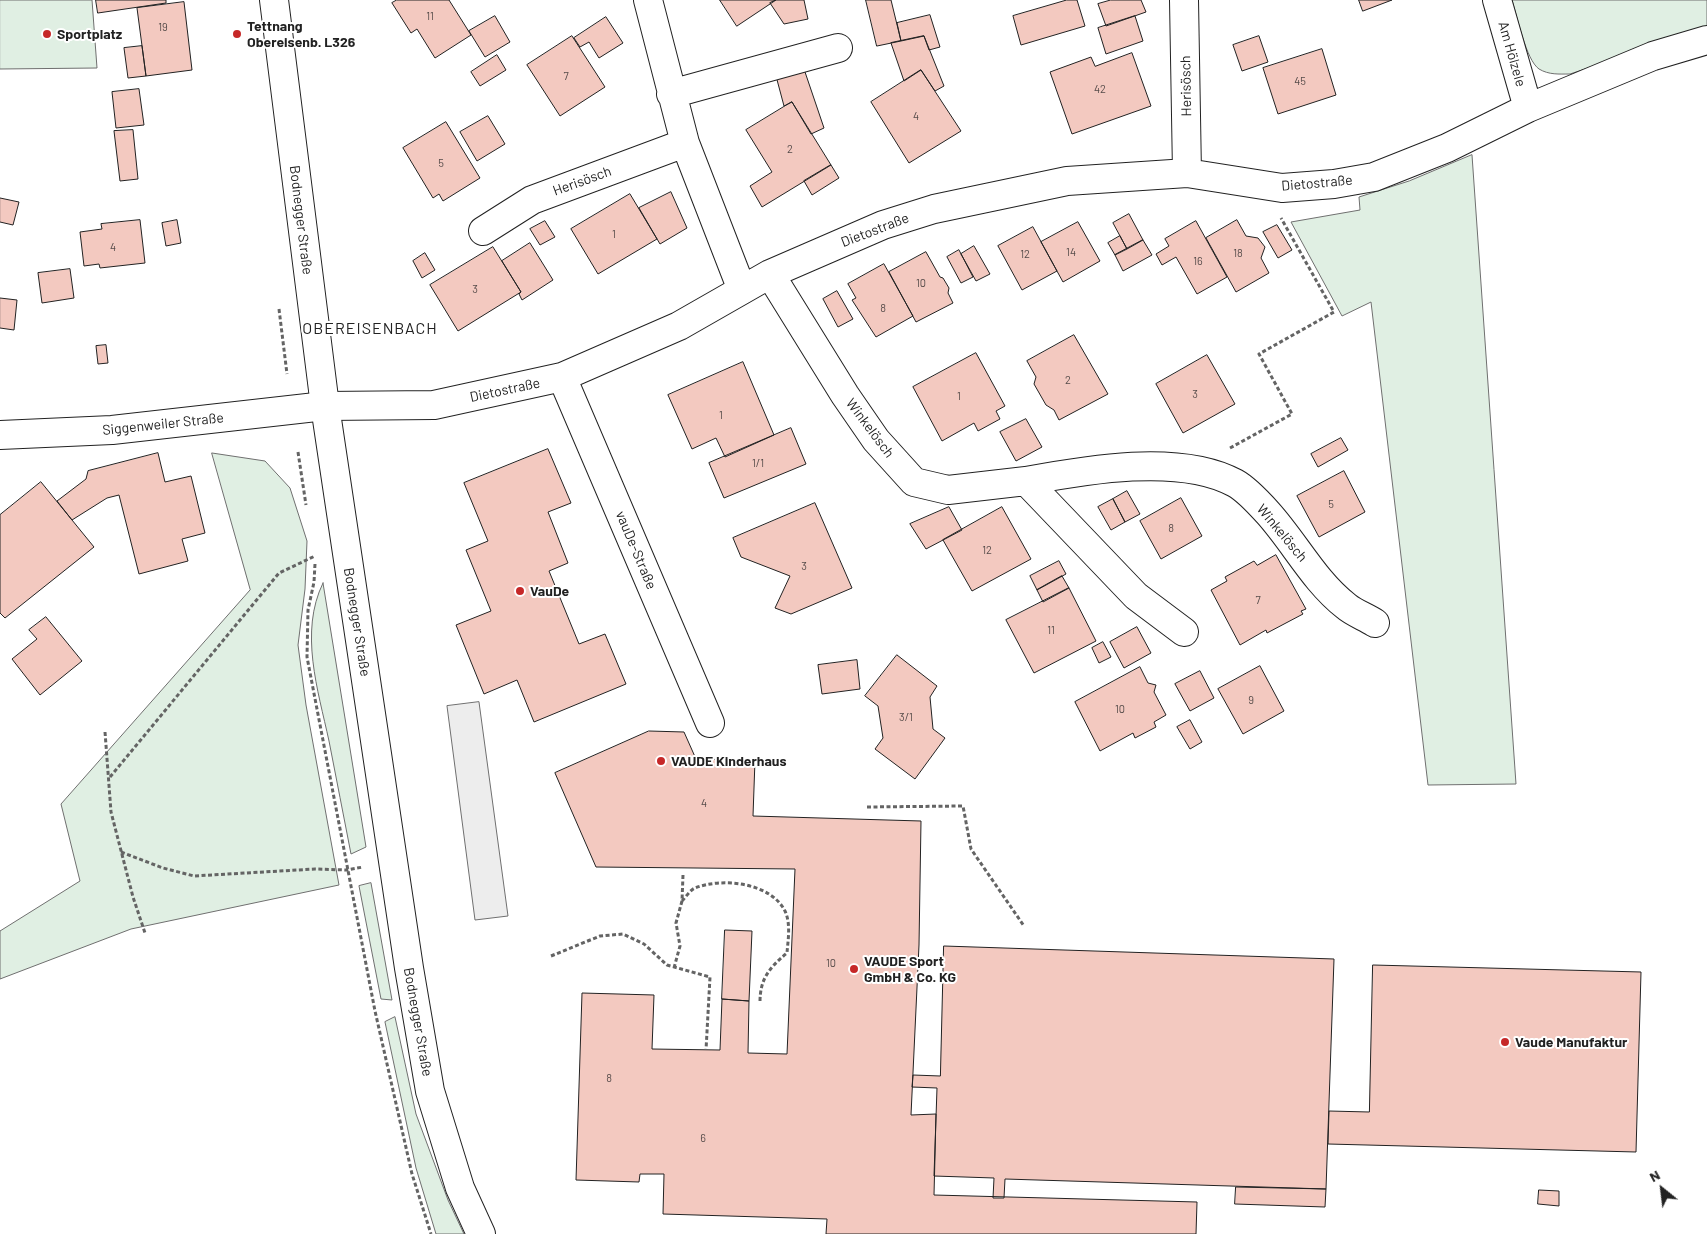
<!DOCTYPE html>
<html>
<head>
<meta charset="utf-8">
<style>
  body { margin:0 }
  #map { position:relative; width:1707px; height:1234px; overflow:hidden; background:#fff; font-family:Barlow,sans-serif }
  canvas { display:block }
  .north { position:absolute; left:1637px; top:1164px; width:50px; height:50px; -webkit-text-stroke:4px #fff; paint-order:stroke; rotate:331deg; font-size:14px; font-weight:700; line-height:20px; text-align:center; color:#222 }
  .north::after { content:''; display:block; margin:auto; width:18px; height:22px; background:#222; clip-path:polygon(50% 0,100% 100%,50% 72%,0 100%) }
</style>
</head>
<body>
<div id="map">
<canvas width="1707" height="1234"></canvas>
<div class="north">N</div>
</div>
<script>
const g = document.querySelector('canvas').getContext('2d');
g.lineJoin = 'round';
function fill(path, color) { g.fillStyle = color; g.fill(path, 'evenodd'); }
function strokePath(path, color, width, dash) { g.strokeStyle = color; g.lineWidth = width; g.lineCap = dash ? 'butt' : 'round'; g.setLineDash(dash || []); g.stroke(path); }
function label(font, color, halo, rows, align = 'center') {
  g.font = font + ' Barlow,sans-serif'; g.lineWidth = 4; g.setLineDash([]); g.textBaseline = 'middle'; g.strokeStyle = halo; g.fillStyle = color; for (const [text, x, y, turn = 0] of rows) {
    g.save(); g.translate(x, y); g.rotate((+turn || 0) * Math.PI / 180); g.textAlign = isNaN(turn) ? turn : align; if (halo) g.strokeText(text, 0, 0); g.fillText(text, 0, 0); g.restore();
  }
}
const green = new Path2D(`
  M 0,0 L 92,0 L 97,68 L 0,69 Z
  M 1512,0 L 1707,0 L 1707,28 L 1570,74 C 1559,74 1549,75 1539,69 C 1526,60 1517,16 1512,0 Z
  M 1472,155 L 1516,784 L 1428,785 L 1371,302 L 1342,316 L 1291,222 L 1360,210 L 1359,197 L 1409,181 Z
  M 212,453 L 265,461 L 290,488 L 307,541 L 305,589 L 298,645 L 306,705 L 339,885 L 131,929 L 0,979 L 0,931 L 80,881 L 61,804 L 250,590 Z
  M 323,583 L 366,847 L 351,854 C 344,816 336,779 329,741 C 318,690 299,632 323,583 Z
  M 371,883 L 392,1000 L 381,999 L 359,886 Z
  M 395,1017 L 416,1114 L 448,1200 L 464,1234 L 436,1234 L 416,1168 L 385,1022 Z`);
fill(green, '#e0efe3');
strokePath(green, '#6f6f6f', 1);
const parking = new Path2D(`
  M 479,702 L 508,916 L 475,920 L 447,706 Z`);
fill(parking, '#ededed');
strokePath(parking, '#6f6f6f', 1);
const building = new Path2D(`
  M 96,0 L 166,0 L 166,3 L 98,13 Z
  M 397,0 L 449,0 L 471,35 L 435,58 L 417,29 L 411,33 L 392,3 Z
  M 720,0 L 776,0 L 737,26 Z
  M 776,0 L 804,0 L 808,19 L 784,24 L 770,3 Z
  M 866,0 L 891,0 L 901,41 L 877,46 Z
  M 1067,0 L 1077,0 L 1085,26 L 1021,45 L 1013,16 Z
  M 1111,0 L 1141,0 L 1146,12 L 1106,26 L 1098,4 Z
  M 1359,0 L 1392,0 L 1363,11 Z
  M 184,2 L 192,70 L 146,76 L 137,8 Z
  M 930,15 L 940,47 L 929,50 L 924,36 L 901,41 L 897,23 Z
  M 495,16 L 510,42 L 485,57 L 469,31 Z
  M 1135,16 L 1143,41 L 1106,54 L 1098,28 Z
  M 606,17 L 623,43 L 599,58 L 589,42 L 580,47 L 574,38 Z
  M 572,36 L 605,87 L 560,116 L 527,65 Z
  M 924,36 L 944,86 L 935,91 L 921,70 L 904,81 L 891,43 Z
  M 1259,36 L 1268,62 L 1242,71 L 1233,45 Z
  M 142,46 L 146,76 L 128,78 L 124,48 Z
  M 1322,49 L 1336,95 L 1278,114 L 1263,68 Z
  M 1132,53 L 1151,106 L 1072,134 L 1050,72 L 1091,57 L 1095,66 Z
  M 497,55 L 506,70 L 480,86 L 471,72 Z
  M 804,69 L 824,128 L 811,134 L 792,102 L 784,106 L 776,76 Z
  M 921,70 L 961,131 L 909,163 L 871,102 Z
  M 139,89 L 144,125 L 116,128 L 112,92 Z
  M 792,102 L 831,165 L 762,207 L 750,186 L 772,172 L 746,130 Z
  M 488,116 L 505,144 L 477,161 L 460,132 Z
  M 446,122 L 480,178 L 443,201 L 439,194 L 433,198 L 403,148 Z
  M 133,130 L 138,179 L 120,181 L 114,131 Z
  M 831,165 L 839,178 L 812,195 L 804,181 Z
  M 671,192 L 687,228 L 660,244 L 639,208 Z
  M 630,194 L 657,239 L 598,274 L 571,229 Z
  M 0,198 L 19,202 L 13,225 L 0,222 Z
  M 1129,214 L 1143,240 L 1127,249 L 1113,223 Z
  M 140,220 L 145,263 L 100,268 L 99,264 L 84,266 L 80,232 L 102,229 L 101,224 Z
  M 177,220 L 181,243 L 166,246 L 162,223 Z
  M 1237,220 L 1246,236 L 1258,238 L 1265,247 L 1261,258 L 1269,273 L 1236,292 L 1206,238 Z
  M 545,221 L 555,237 L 540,245 L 530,229 Z
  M 1196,221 L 1227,277 L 1197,294 L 1176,257 L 1162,265 L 1156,254 L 1169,246 L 1165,239 Z
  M 1078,222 L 1100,261 L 1063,282 L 1041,242 Z
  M 1277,225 L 1292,250 L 1278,258 L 1263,232 Z
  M 1033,227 L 1057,271 L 1022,290 L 998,246 Z
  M 1120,236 L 1127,249 L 1115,255 L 1108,243 Z
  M 1143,240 L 1152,255 L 1123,271 L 1115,255 Z
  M 530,243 L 553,280 L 522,300 L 519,294 L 521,292 L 502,261 Z
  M 974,246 L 990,274 L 976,281 L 961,254 Z
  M 493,247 L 521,292 L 458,331 L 430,285 Z
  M 959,250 L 973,277 L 961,283 L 947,257 Z
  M 926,252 L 940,277 L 943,278 L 949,288 L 948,293 L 953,303 L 916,322 L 889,272 Z
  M 425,253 L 435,270 L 422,278 L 413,261 Z
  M 884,264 L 913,316 L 876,337 L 852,300 L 856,298 L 848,284 Z
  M 70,269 L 74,298 L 42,303 L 38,273 Z
  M 837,291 L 853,319 L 838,327 L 823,299 Z
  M 0,298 L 17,300 L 14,330 L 0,328 Z
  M 1074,335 L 1108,394 L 1059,420 L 1054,410 L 1046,405 L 1034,384 L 1036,377 L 1027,361 Z
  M 106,345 L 108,363 L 98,364 L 96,346 Z
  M 976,353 L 1005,406 L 996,411 L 1000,419 L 978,431 L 974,423 L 942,441 L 913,387 Z
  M 1207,355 L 1235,404 L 1183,433 L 1156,384 Z
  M 743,362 L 774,435 L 725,457 L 716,438 L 692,449 L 668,395 Z
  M 1026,419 L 1042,447 L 1016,461 L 1000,432 Z
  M 791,428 L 806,464 L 724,498 L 709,463 Z
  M 1341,438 L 1348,450 L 1318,467 L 1311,454 Z
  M 548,449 L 571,503 L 548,512 L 568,563 L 549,571 L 579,644 L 605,634 L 626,684 L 534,722 L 517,680 L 484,694 L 456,625 L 491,611 L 466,550 L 488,541 L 464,483 Z
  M 158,453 L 165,482 L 191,476 L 205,533 L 182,539 L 188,561 L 139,574 L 119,495 L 107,498 L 72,520 L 57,501 L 86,479 L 88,471 Z
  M 1344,471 L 1365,512 L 1319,537 L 1297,496 Z
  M 41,482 L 94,547 L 5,618 L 0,613 L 0,515 Z
  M 1127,491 L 1140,514 L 1125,522 L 1113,499 Z
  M 1181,498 L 1202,536 L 1161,559 L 1140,521 Z
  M 1113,499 L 1125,522 L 1111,530 L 1098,507 Z
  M 815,503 L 852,588 L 791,614 L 775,608 L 790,576 L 741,557 L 733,538 Z
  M 949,507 L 962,530 L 926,549 L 910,524 Z
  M 1002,507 L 1031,559 L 972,591 L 943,540 Z
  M 1276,555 L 1306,609 L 1301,611 L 1303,614 L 1267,633 L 1266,630 L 1240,645 L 1211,590 L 1227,581 L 1225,577 L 1254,561 L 1257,565 Z
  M 1059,561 L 1066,574 L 1037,590 L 1030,576 Z
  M 1062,576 L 1069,588 L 1043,602 L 1037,590 Z
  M 1069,588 L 1096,641 L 1034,673 L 1006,620 Z
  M 46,617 L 82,661 L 40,695 L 12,659 L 37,639 L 29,630 Z
  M 1137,627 L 1151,653 L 1124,668 L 1110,642 Z
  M 1103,642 L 1111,657 L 1099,663 L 1092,648 Z
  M 897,655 L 937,686 L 930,697 L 933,729 L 945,738 L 915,779 L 875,749 L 883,738 L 878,706 L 865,696 Z
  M 857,660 L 860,689 L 822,694 L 818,665 Z
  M 1260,666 L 1284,711 L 1243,734 L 1218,689 Z
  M 1140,667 L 1148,683 L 1156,685 L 1154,692 L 1166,715 L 1154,722 L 1156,727 L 1135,738 L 1133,733 L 1100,751 L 1075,702 Z
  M 1200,671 L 1214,698 L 1190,711 L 1175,684 Z
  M 1190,720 L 1202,742 L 1190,749 L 1177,727 Z
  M 649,731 L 684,732 L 696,759 L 755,760 L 753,816 L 921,821 L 919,945 L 911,1115 L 936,1114 L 934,1195 L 1197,1202 L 1196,1234 L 826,1234 L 827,1219 L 663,1214 L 664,1174 L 640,1174 L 639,1182 L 576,1180 L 582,993 L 654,995 L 652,1049 L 720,1050 L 722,999 L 749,1001 L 748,1053 L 787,1054 L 795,869 L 596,867 L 555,773 Z
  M 725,930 L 752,931 L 749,1001 L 722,999 Z
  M 944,946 L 1334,959 L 1326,1189 L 1005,1179 L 1004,1198 L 993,1198 L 994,1178 L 934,1176 L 937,1088 L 912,1087 L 913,1075 L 940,1076 Z
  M 1373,965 L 1641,972 L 1636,1152 L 1328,1144 L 1329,1111 L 1369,1112 Z
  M 1236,1187 L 1326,1189 L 1325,1207 L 1235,1204 Z
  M 1539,1190 L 1559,1191 L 1559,1206 L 1538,1204 Z`);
fill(building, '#f3c9c0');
strokePath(building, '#222', 1);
const minor = new Path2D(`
  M 648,0 L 685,143 L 742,290
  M 1184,0 L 1187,173
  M 1497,0 L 1528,108
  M 671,94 L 838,48
  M 483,231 L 532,200 L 685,143
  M 770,274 L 845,395 L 876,440 L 914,482 L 948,490 L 1026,481 L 1136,596 L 1184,632
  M 562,377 L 710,723
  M 0,435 L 112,430 L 325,406 L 434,405 L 562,377 L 679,326 L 770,274 L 883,225 L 934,209 L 1067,181 L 1187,173 L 1282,188 L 1334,184 L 1374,177 L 1447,148 L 1528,108 L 1653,56 L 1707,40
  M 1026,481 C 1085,470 1180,453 1235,483 C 1246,489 1259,503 1268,513 C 1295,543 1314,581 1346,606 C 1354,613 1366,617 1375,623`);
const major = new Path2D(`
  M 274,0 L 325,406 L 409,968 L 430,1091 L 460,1188 L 481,1234`);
strokePath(minor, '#222', 30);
strokePath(major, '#222', 30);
strokePath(new Path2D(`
  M 279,309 L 287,374
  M 1230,448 L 1292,414 L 1259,354 L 1334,312 L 1281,218
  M 298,452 L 306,505
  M 315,564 L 314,582 L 308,610 L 307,657 L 375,1011 L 412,1174 L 431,1234
  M 105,732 L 111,812 L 133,897 L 145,933
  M 110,777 L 279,573 L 315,556
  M 867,807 L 963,806 L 971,849 L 1024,926
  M 121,852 L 163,868 L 194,876 L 315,869 L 347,870 L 363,867
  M 682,901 C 686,897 690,890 695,888 C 723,877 771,883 785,911 C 791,924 788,940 787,953 C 769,968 760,979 760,1002
  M 551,956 L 600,936 L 623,934 L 644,944 L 667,965 L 710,977 L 706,1050
  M 674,968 L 680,946 L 676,923 L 682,901 L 683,875`), '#646464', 3, [4, 2.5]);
strokePath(minor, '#fff', 28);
strokePath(major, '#fff', 28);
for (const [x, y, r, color] of [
  [47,34,5,"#c62828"],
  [237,34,5,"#c62828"],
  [520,591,5,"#c62828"],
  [661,761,5,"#c62828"],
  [854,969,5,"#c62828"],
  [1505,1042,5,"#c62828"]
]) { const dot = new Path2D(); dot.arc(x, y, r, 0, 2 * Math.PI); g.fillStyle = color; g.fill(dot); strokePath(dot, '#fff', 2); }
label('11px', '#564c4a', null, [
  ["11",430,16],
  ["19",163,27],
  ["7",566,76],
  ["45",1300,81],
  ["42",1100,89],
  ["4",916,116],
  ["2",790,149],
  ["5",441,163],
  ["1",614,234],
  ["4",113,247],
  ["14",1071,252],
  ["18",1238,253],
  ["12",1025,254],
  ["16",1198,261],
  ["10",921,283],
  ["3",475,289],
  ["8",883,308],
  ["2",1068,380],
  ["3",1195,394],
  ["1",959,396],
  ["1",721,415],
  ["1/1",758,463],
  ["5",1331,504],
  ["8",1171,528],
  ["12",987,550],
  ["3",804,566],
  ["7",1258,600],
  ["11",1051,630],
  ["9",1251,700],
  ["10",1120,709],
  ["3/1",906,717],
  ["4",704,803],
  ["10",831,963],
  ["8",609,1078],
  ["6",703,1138]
]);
label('bold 14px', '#222', '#fff', [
  ["Tettnang",247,26],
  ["Obereisenb. L326",247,42],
  ["Sportplatz",57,34],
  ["VauDe",530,591],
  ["VAUDE Kinderhaus",671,761],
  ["VAUDE Sport",864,961],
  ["GmbH & Co. KG",864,977],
  ["Vaude Manufaktur",1515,1042]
], 'left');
label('14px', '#222', '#fff', [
  ["Am Hölzele",1512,54,74],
  ["Herisösch",1186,86,-91],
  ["Herisösch",582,181,-20],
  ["Dietostraße",1317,183,-5],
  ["Bodnegger Straße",301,220,83],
  ["Dietostraße",875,230,-21],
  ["Dietostraße",505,390,-12],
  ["Siggenweiler Straße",163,424,-6],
  ["Winkelösch",870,428,53],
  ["Winkelösch",1282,533,50],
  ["vauDe-Straße",636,550,67],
  ["Bodnegger Straße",357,622,81],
  ["Bodnegger Straße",418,1022,80]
]);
g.letterSpacing = '1px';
label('16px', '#222', '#fff', [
  ["OBEREISENBACH",370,329]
]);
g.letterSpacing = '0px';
</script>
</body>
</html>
